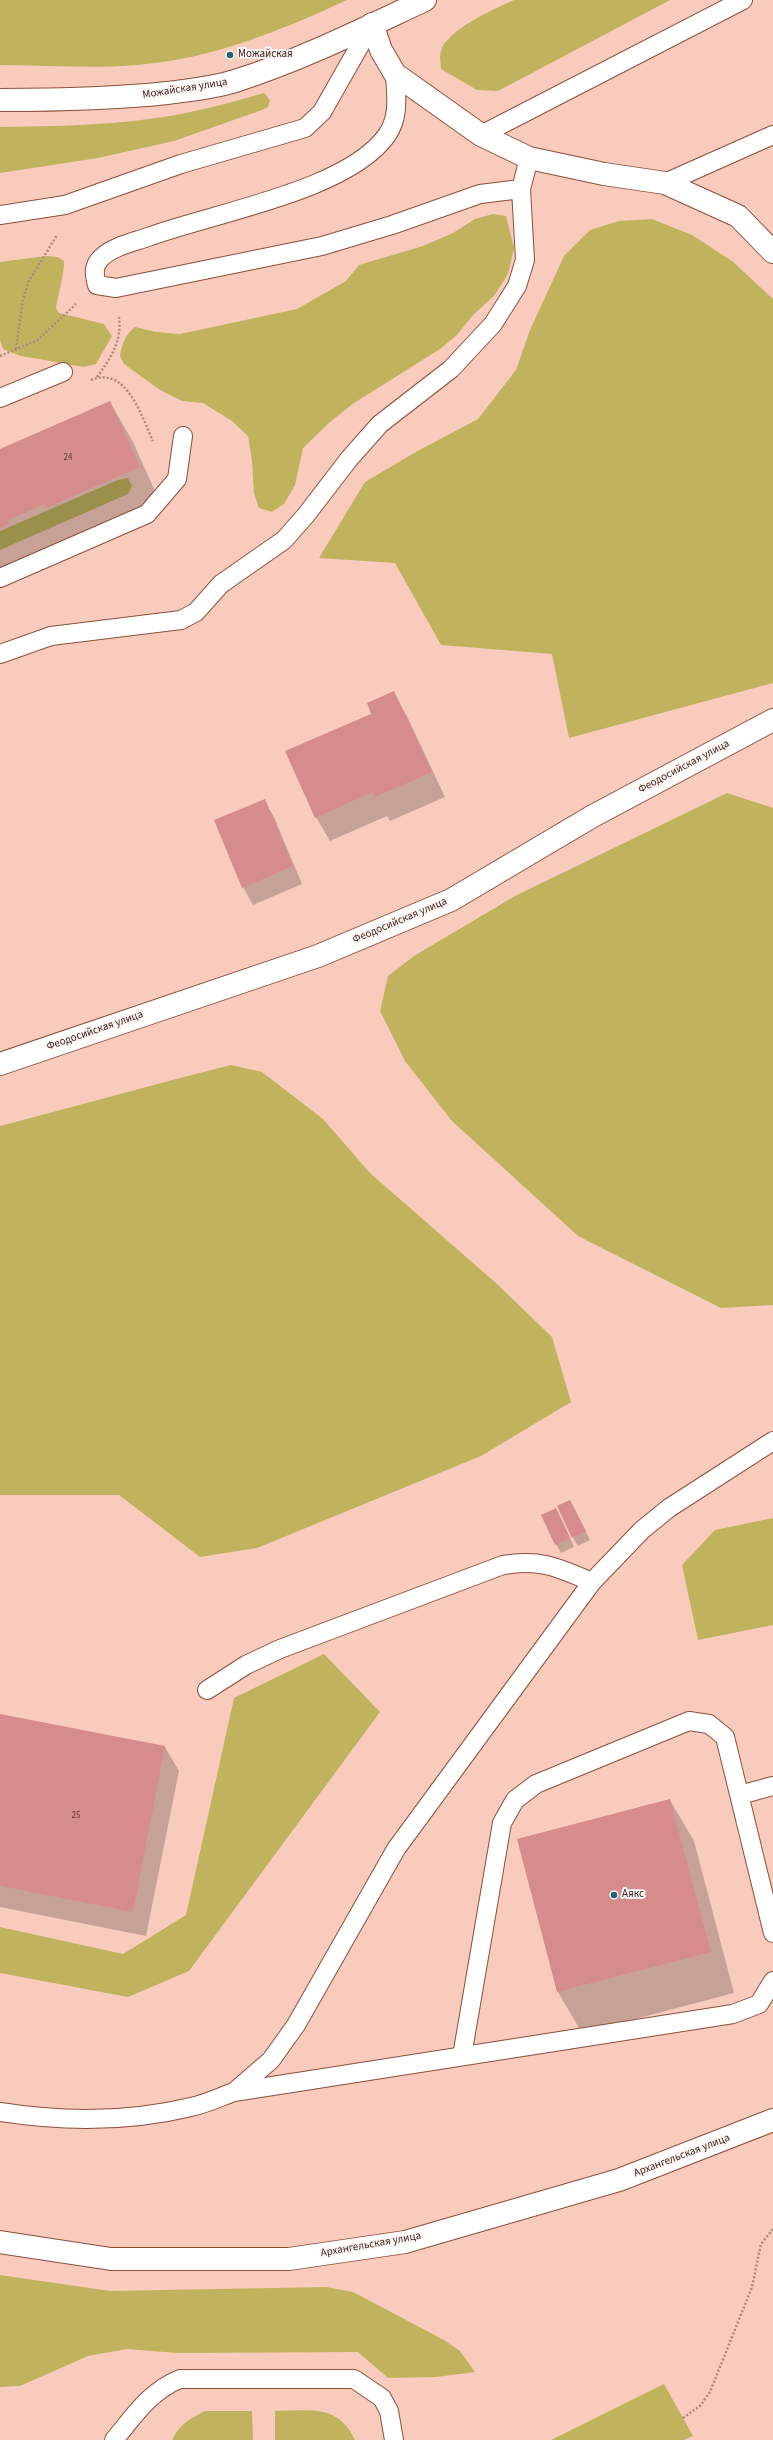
<!DOCTYPE html>
<html>
<head>
<meta charset="utf-8">
<style>
  body { margin:0 }
  canvas { display:block; background:#f8cbbc }
</style>
</head>
<body>
<canvas width="773" height="2440"></canvas>
<script>
const g = document.querySelector('canvas').getContext('2d');
g.lineJoin = 'round';
function fill(path, color) { g.fillStyle = color; g.fill(path, 'evenodd'); }
function strokePath(path, color, width, dash) { g.strokeStyle = color; g.lineWidth = width; g.lineCap = dash ? 'butt' : 'round'; g.setLineDash(dash || []); g.stroke(path); }
function label(font, color, halo, rows, align = 'center') {
  g.font = font + ' "Source Sans 3",sans-serif'; g.lineWidth = 4; g.setLineDash([]); g.textBaseline = 'middle'; g.strokeStyle = halo; g.fillStyle = color; for (const [text, x, y, turn = 0] of rows) {
    g.save(); g.translate(x, y); g.rotate((+turn || 0) * Math.PI / 180); g.textAlign = isNaN(turn) ? turn : align; if (halo) g.strokeText(text, 0, 0); g.fillText(text, 0, 0); g.restore();
  }
}
fill(new Path2D(`
  M 0,0 L 347,0 C 280,31 212,59 137,65 C 93,69 44,65 0,65 Z
  M 514,0 L 670,0 L 498,91 L 477,90 L 441,69 C 441,64 439,56 441,51 C 446,30 496,8 514,0 Z
  M 264,93 L 270,100 L 268,107 L 262,110 L 174,141 L 98,158 L 0,173 L 0,127 C 49,126 100,126 149,119 C 188,114 227,104 264,93 Z
  M 493,214 L 506,216 L 514,248 L 508,274 L 494,296 L 473,315 L 457,335 L 440,349 L 354,403 L 330,422 L 303,448 L 295,485 L 284,504 L 272,512 L 259,508 L 254,493 L 252,461 L 248,436 L 232,421 L 203,403 L 182,401 L 160,390 L 124,364 L 120,356 C 122,344 125,335 135,327 L 156,332 L 180,334 L 297,309 L 346,281 L 359,265 L 423,246 L 453,233 L 475,219 Z
  M 652,219 L 692,235 L 732,261 L 773,299 L 773,683 L 569,738 L 552,654 L 441,645 L 395,563 L 319,558 L 365,482 L 414,453 L 478,419 L 516,370 L 530,330 L 564,256 L 590,230 L 619,221 Z
  M 46,256 L 58,257 L 64,261 C 65,269 58,297 56,308 L 59,313 L 104,324 L 112,336 L 96,364 L 84,367 L 21,356 L 3,349 L 0,340 L 0,262 Z
  M 128,478 L 132,486 L 128,494 L 0,550 L 0,531 L 118,480 Z
  M 727,793 L 773,808 L 773,1305 L 721,1308 L 578,1236 L 452,1121 L 405,1061 L 380,1011 L 388,976 L 414,956 L 515,896 Z
  M 231,1065 L 262,1072 L 323,1119 L 370,1173 L 497,1284 L 552,1337 L 571,1402 L 481,1456 L 257,1548 L 200,1557 L 119,1495 L 0,1495 L 0,1126 C 77,1106 154,1084 231,1065 Z
  M 773,1518 L 773,1625 L 698,1640 L 682,1565 L 715,1530 Z
  M 324,1654 L 380,1712 L 189,1971 L 128,1997 L 0,1973 L 0,1927 L 123,1954 L 186,1915 L 234,1698 Z
  M 0,2275 L 110,2291 L 326,2287 L 353,2292 L 444,2340 L 460,2351 L 475,2372 L 436,2377 L 388,2378 L 358,2352 L 177,2353 L 127,2349 L 88,2356 L 20,2386 L 0,2387 Z
  M 664,2384 L 693,2436 L 684,2440 L 551,2440 Z
  M 205,2411 L 252,2411 L 253,2440 L 172,2440 C 179,2425 190,2418 205,2411 Z
  M 275,2411 C 309,2411 338,2403 355,2440 L 275,2440 Z`), '#c1b35e');
fill(new Path2D(`
  M 110,402 L 133,442 L 162,507 L 0,578 L 0,450 Z
  M 393,692 L 407,716 L 445,797 L 390,821 L 387,816 L 330,841 L 316,817 Z
  M 264,800 L 274,817 L 302,884 L 253,905 L 243,887 Z
  M 575,1510 L 590,1540 L 578,1546 L 573,1538 Z
  M 561,1518 L 574,1547 L 561,1553 L 556,1544 Z
  M 0,1715 L 165,1747 L 179,1771 L 146,1936 L 0,1907 Z
  M 670,1800 L 694,1841 L 734,1993 L 582,2033 L 558,1992 Z`), '#0003');
fill(new Path2D(`
  M 110,401 L 140,467 L 46,508 L 45,504 L 8,520 L 9,524 L 0,528 L 0,449 Z
  M 394,691 L 432,772 L 375,797 L 373,792 L 315,818 L 285,751 L 371,714 L 367,703 Z
  M 265,799 L 293,866 L 242,888 L 214,820 Z
  M 570,1500 L 586,1531 L 572,1538 L 557,1506 Z
  M 556,1508 L 570,1538 L 555,1545 L 541,1515 Z
  M 0,1714 L 165,1746 L 133,1912 L 0,1886 Z
  M 670,1799 L 711,1952 L 557,1992 L 517,1839 Z`), '#d78c8c');
const lane = new Path2D(`
  M 395,74 C 396,95 400,116 387,135 C 348,191 212,213 148,237 C 134,242 113,246 101,258 C 93,266 94,274 97,285 L 116,288 L 322,246 L 392,225 L 480,194 L 521,189
  M 481,135 L 743,0
  M 665,183 L 773,135
  M 0,215 L 65,205 L 181,164 L 305,128 L 322,112 L 372,24
  M 0,398 L 63,372
  M 0,578 L 147,514 L 177,479 L 183,436
  M 0,654 L 51,636 L 181,620 L 196,612 L 221,584 L 284,540 L 306,515 L 349,459 L 380,424 L 451,369 L 493,324 L 517,286 L 525,260 L 521,189 L 529,158
  M 207,1690 L 246,1665 L 280,1649 L 503,1565 C 541,1559 557,1567 592,1582
  M 740,1795 L 773,1786
  M 462,2056 L 502,1823 L 515,1800 L 536,1784 L 689,1721 L 709,1724 L 725,1737 L 773,1933
  M 234,2092 L 271,2060 L 296,2025 L 396,1849 L 592,1582 L 642,1530 L 669,1508 L 773,1441
  M 0,2112 C 63,2122 129,2122 191,2107 C 205,2104 220,2097 234,2092 L 733,2014 L 759,2004 L 773,1981
  M 114,2440 C 134,2416 150,2391 180,2379 L 354,2379 L 382,2398 L 389,2411 L 394,2440`);
const street = new Path2D(`
  M 372,24 L 381,50 L 395,74 L 481,135 L 529,158 L 604,174 L 665,183 L 738,216 L 773,252
  M 0,1064 L 318,956 L 451,900 L 593,816 L 773,720`);
const secondary = new Path2D(`
  M 0,100 C 56,100 111,99 167,93 C 190,90 213,88 235,81 C 301,60 363,29 425,0
  M 0,2242 L 111,2259 L 289,2259 L 405,2242 L 619,2180 L 773,2120`);
strokePath(lane, '#8e4f39', 20);
strokePath(street, '#8e4f39', 24);
strokePath(secondary, '#8e4f39', 24);
strokePath(new Path2D(`
  M 16,349 L 23,299 L 29,281 L 57,235
  M 0,356 L 38,340 L 76,304
  M 97,377 C 111,358 122,341 119,317
  M 91,380 C 127,365 142,418 153,441
  M 683,2418 L 700,2406 L 710,2392 L 752,2287 L 761,2244 L 773,2229`), '#af897c', 2.5, [2, 2]);
strokePath(lane, '#fff', 18);
strokePath(street, '#fff', 22);
strokePath(secondary, '#fff', 22);
for (const [x, y, r, color] of [
  [230,55,4,"#236678"],
  [614,1895,4,"#236678"]
]) { const dot = new Path2D(); dot.arc(x, y, r, 0, 2 * Math.PI); g.fillStyle = color; g.fill(dot); strokePath(dot, '#fdf5f3', 1.5); }
label('9px', '#603932', null, [
  ["24",68,458],
  ["25",76,1816]
]);
label('11px', '#381d14', '#fdf5f3', [
  ["Можайская",238,55],
  ["Аякс",622,1895]
], 'left');
label('11px', '#381d14', '#fdf5f3', [
  ["Можайская улица",185,89,-9],
  ["Феодосийская улица",684,767,-28],
  ["Феодосийская улица",400,921,-23],
  ["Феодосийская улица",95,1031,-19],
  ["Архангельская улица",682,2156,-21],
  ["Архангельская улица",371,2245,-10]
]);
</script>
</body>
</html>
